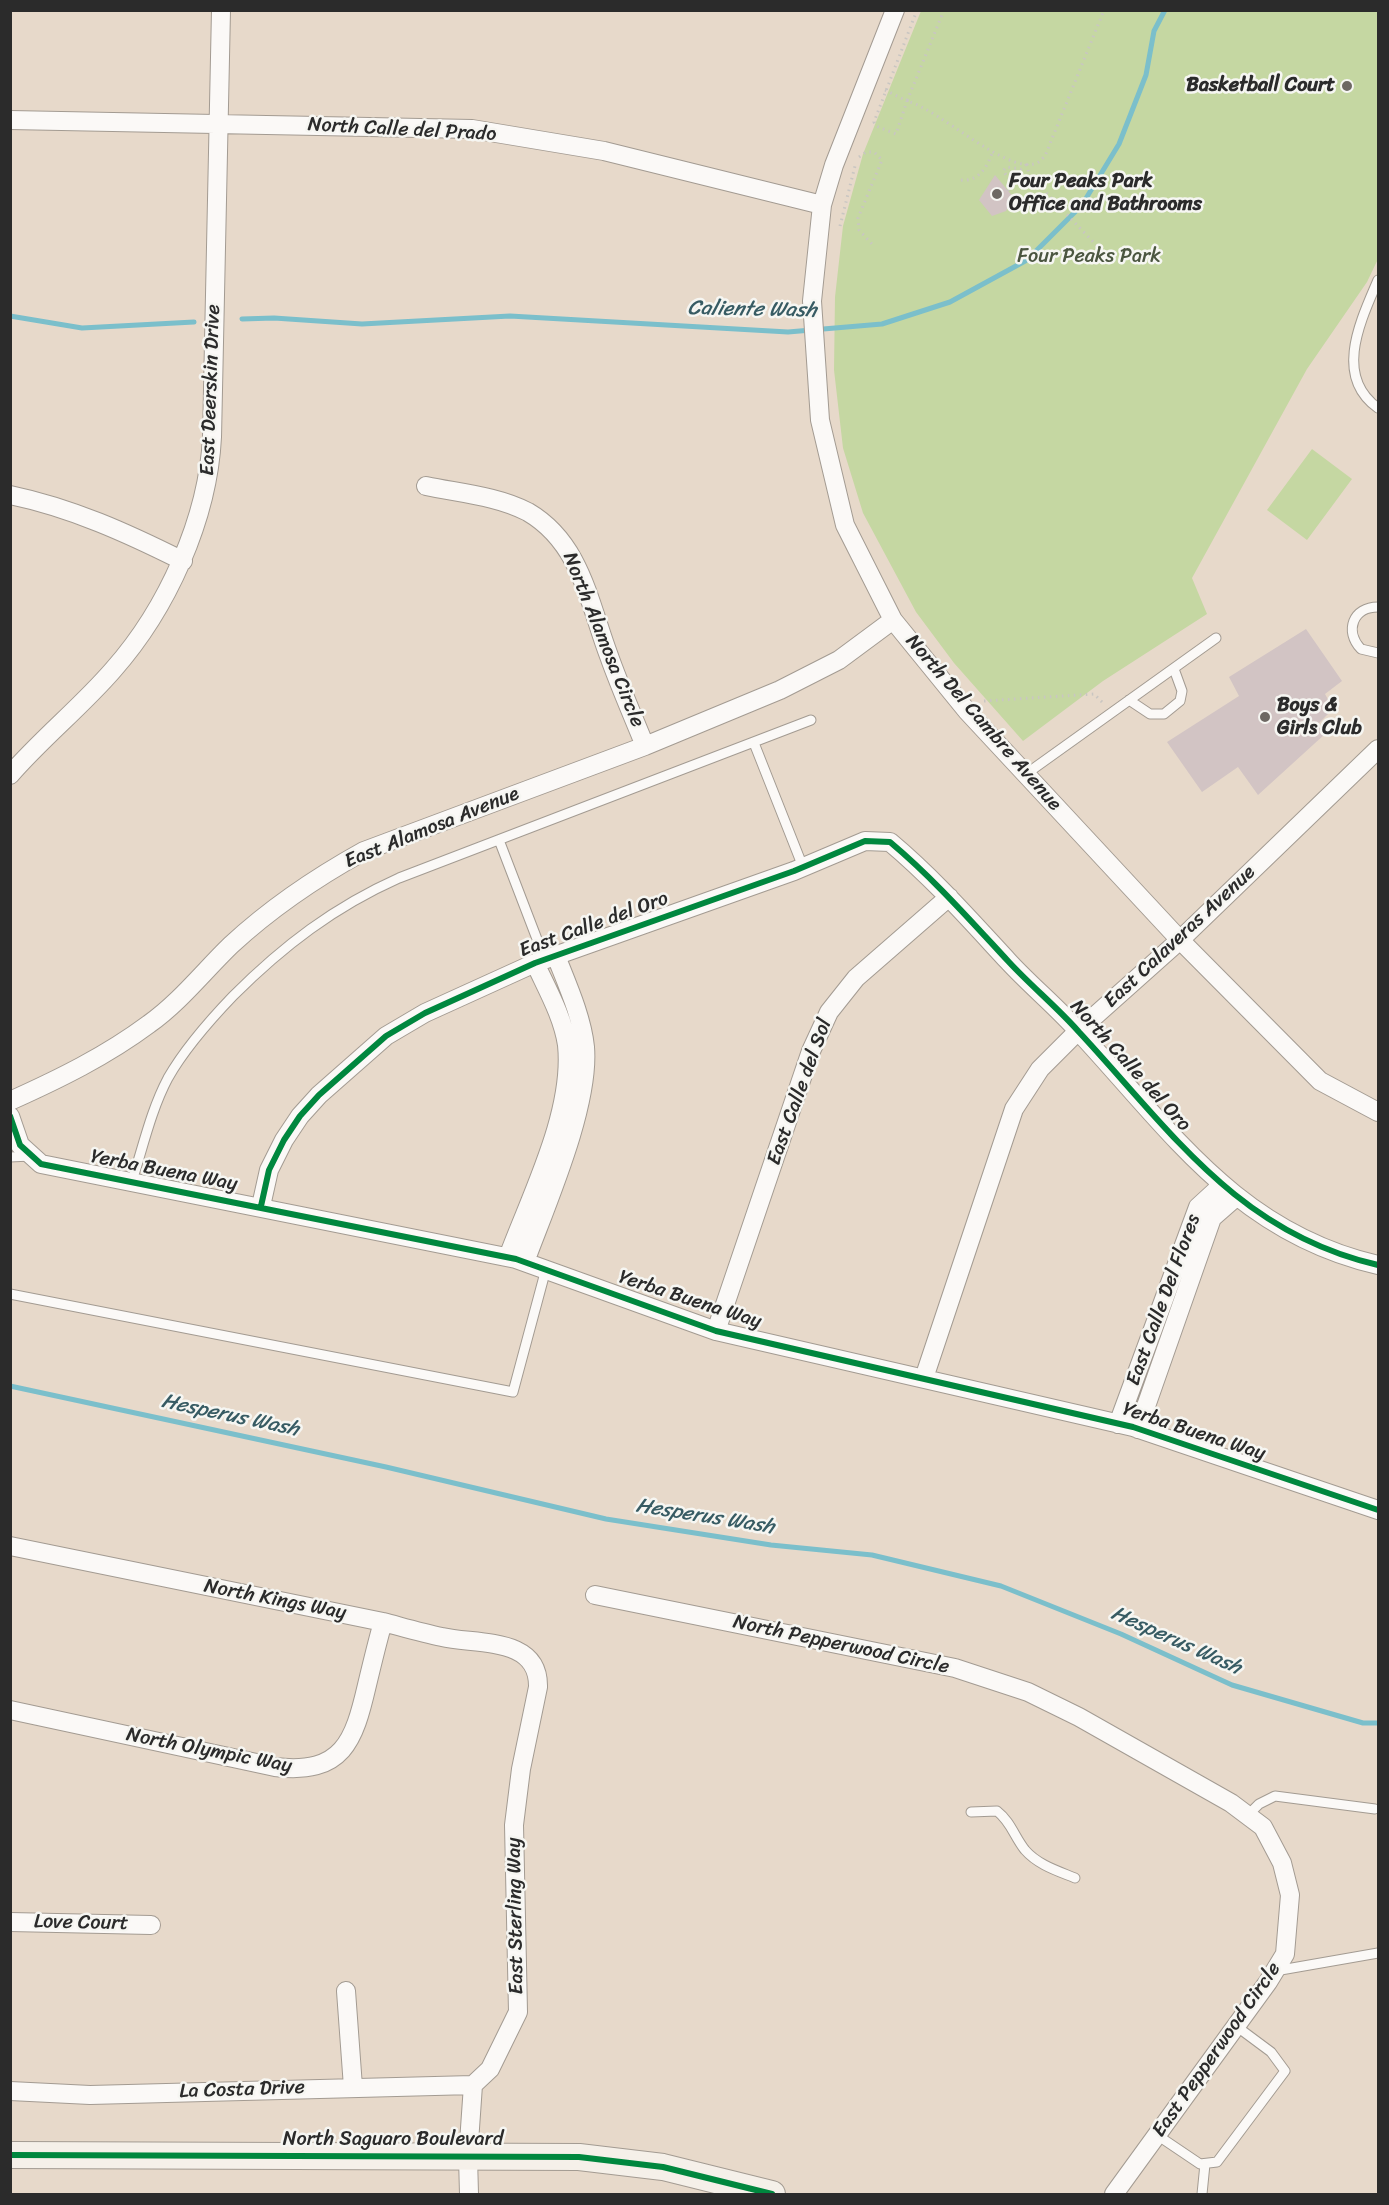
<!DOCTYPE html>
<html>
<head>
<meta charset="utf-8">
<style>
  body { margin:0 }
  #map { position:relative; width:1389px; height:2205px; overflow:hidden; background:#e7d9ca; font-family:Sriracha,sans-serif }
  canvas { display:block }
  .frame { position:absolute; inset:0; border:12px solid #2b2b2b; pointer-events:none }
</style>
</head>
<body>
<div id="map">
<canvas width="1389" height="2205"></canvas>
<div class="frame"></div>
</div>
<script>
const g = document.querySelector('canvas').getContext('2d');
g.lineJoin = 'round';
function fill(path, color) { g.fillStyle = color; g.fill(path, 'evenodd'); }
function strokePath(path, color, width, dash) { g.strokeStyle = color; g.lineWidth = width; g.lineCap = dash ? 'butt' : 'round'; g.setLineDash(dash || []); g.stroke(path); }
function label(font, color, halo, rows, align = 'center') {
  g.font = font + ' Sriracha,sans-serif'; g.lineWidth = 5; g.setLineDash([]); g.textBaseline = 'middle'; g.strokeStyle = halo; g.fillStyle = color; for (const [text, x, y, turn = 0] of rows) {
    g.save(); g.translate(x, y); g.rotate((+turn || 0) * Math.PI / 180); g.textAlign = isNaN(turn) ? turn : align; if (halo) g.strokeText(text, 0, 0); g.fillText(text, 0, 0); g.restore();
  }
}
fill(new Path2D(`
  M 921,11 L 1378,11 L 1378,259 L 1367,282 L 1307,369 L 1192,578 L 1207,614 L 1103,681 L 1023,741 L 954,663 L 916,612 L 863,513 L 843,448 L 834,370 L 835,297 L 843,226 L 863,154 Z
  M 1312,449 L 1352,479 L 1307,540 L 1267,510 Z`), '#c5d7a2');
strokePath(new Path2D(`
  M 10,316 L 82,328 L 194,322
  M 242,319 L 274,318 L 362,324 L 510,316 L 788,332 L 882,324 L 950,302 L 1027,260 L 1082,205 L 1119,144 L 1146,75 L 1154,31 L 1165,10
  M 10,1386 L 386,1467 L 606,1519 L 771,1545 L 872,1555 L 1001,1586 L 1121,1634 L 1232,1685 L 1363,1723 L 1378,1723`), '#7bbfcb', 5);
fill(new Path2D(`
  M 995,175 L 1014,198 L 1006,211 L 992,216 L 979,200 Z
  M 1306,629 L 1342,681 L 1325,694 L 1333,709 L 1318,724 L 1325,734 L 1258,795 L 1238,767 L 1202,792 L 1167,742 L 1239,696 L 1229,677 Z`), '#d2c4c4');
const service = new Path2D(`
  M 1378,280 C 1361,320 1333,376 1378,408
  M 1378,607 C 1353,607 1344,631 1361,649 L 1378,653
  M 1129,700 L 1150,714 L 1164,714 L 1180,701 L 1182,691 L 1174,669
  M 754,743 L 803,867
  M 1026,774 L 1216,638
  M 499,840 L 545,960
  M 10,1157 L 31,1156
  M 132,1181 C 143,1147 151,1110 168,1078 C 185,1048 209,1021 233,996 C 283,946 334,907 399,878 L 811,720
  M 10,1294 L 513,1392 L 546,1269
  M 971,1812 L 997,1811 C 1011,1822 1014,1836 1025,1850 C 1038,1865 1058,1871 1075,1878
  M 1248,1815 L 1259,1804 L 1275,1796 L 1375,1809
  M 1275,1971 L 1378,1953
  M 1157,2135 L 1200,2164 L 1217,2162 L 1285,2071 L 1271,2052 L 1236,2026
  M 1202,2194 L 1205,2164`);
const minor = new Path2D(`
  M 895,10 L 834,165 L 822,205 L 812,301 L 820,420 L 845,525 L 893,620 L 967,711 L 1180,940 L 1320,1081 L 1378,1112
  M 10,120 L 472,129 L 604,151 L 822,205
  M 426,486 C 459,493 498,496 528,512 C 581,543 589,603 609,656 C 620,687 633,716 645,746
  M 10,495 C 72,508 127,533 183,561
  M 10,775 C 42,738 81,707 113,670 C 167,609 208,519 212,437 L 221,10
  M 10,1101 C 59,1079 106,1056 149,1024 C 180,1002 204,971 231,945 C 271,908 317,877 364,851 L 645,746 L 780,690 L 839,660 L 893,620
  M 10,1116 L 20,1145 L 41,1164 L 516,1259 L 716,1331 L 1133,1427 L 1378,1510
  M 261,1206 L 269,1170 L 284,1140 L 300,1116 L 319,1095 L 386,1036 L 425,1013 L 535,963 L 794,871 L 865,841 L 890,842 C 933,878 970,920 1008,961 C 1031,986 1057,1007 1079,1032 C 1171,1131 1238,1233 1378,1265
  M 508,1257 C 531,1195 574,1112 567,1045 C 563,1017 547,989 535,963
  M 525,1262 C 546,1205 590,1106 585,1047 C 582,1017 567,984 556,956
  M 716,1331 L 811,1051 L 829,1012 L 856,978 L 949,897
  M 924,1378 L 1014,1109 L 1040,1069 L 1078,1031 L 1180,940 L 1378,749
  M 1118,1424 L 1198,1207 L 1222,1185
  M 1138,1429 L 1212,1218 L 1236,1197
  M 10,1546 L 383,1622 C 402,1627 422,1633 442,1637 C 476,1645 539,1636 538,1687 L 521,1769 L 514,1825 L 518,2012 L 490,2069 L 473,2085 L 468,2157 L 469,2194
  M 595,1595 L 955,1668 L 1028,1692 L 1079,1717 L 1231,1803 L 1263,1827 L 1282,1863 L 1290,1895 L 1285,1954 L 1268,1982 L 1114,2194
  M 10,1710 L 275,1767 C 343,1775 354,1741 367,1685 C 372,1664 377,1643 383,1622
  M 10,1922 L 151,1925
  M 346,1991 L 353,2087
  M 10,2091 L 90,2095 L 473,2085`);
const secondary = new Path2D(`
  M 10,2155 L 579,2157 L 663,2167 L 772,2194`);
strokePath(service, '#a39b92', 11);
strokePath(minor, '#a39b92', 20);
strokePath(secondary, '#a39b92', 28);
strokePath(new Path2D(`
  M 944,10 L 907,101 C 940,110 1003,171 1034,164 C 1039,163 1042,159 1045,156 L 1104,10
  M 885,90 L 907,101 L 896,134 L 876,126 L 874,122 L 917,10
  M 859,157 L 866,152 L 874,152 L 882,160 L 858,218 L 859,230 L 872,244
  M 1027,164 L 1029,175 L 1099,248
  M 961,180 C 979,182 988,166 993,150
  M 1008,191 L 1010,180 L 1003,171 L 1006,167 L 1021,169 L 1027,164
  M 840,226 L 855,166
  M 984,701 L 1094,694 L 1102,702`), '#c9c6c2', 3, [1.5, 4.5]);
strokePath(service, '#fbf9f7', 9);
strokePath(minor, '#fbf9f7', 18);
strokePath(secondary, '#f5f0e9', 26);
strokePath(new Path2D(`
  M 10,1116 L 20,1145 L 41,1164 L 516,1259 L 716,1331 L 1133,1427 L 1378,1510
  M 261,1206 L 269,1170 L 284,1140 L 300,1116 L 319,1095 L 386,1036 L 425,1013 L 535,963 L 794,871 L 865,841 L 890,842 C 933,878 970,920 1008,961 C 1031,986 1057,1007 1079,1032 C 1171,1131 1238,1233 1378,1265
  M 10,2155 L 579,2157 L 663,2167 L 772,2194`), '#00873e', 6);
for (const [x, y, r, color] of [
  [1347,86,6,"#6d6863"],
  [997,194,6,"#6d6863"],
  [1265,717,6,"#6d6863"]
]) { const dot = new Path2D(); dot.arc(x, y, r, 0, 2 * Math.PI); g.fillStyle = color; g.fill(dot); strokePath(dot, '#f6f6f2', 2); }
label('bold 20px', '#2b2b2b', '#f6f6f2', [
  ["Basketball Court",1335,86,"right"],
  ["Four Peaks Park",1009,182],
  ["Office and Bathrooms",1009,205],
  ["Boys &",1277,706],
  ["Girls Club",1277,729]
], 'left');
label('20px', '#2b2b2b', '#f6f6f2', [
  ["North Calle del Prado",402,130,3],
  ["East Deerskin Drive",211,390,-88],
  ["North Alamosa Circle",603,640,68],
  ["North Del Cambre Avenue",983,723,49],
  ["East Alamosa Avenue",432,828,-22],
  ["East Calle del Oro",594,925,-20],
  ["East Calaveras Avenue",1180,937,-43],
  ["North Calle del Oro",1130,1066,48],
  ["East Calle del Sol",800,1092,-70],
  ["Yerba Buena Way",164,1171,11],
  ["Yerba Buena Way",690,1300,18],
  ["East Calle Del Flores",1164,1300,-70],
  ["Yerba Buena Way",1194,1432,18],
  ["North Kings Way",275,1600,11],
  ["North Pepperwood Circle",841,1645,12],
  ["North Olympic Way",209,1751,11],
  ["East Sterling Way",516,1916,-91],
  ["Love Court",81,1923,1],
  ["East Pepperwood Circle",1217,2050,-55],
  ["La Costa Drive",242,2090,-2],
  ["North Saguaro Boulevard",393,2140]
]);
label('20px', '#4b5640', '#f6f6f2', [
  ["Four Peaks Park",1089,257]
]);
label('italic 21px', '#375b63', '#f6f6f2', [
  ["Caliente Wash",752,310,1],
  ["Hesperus Wash",230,1416,12],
  ["Hesperus Wash",705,1517,9],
  ["Hesperus Wash",1176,1641,24]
]);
</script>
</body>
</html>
